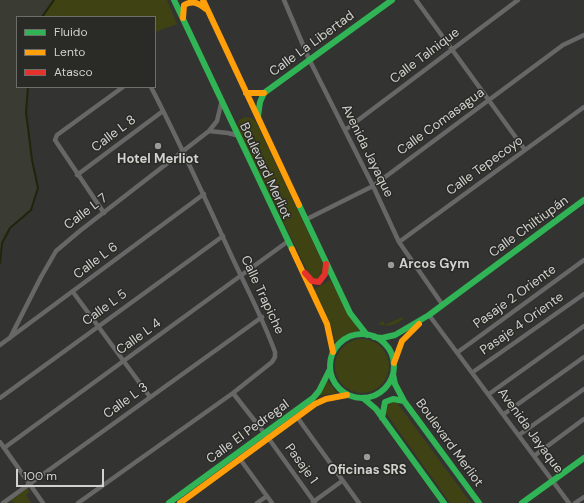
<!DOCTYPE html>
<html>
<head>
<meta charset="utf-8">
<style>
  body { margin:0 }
  #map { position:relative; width:584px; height:503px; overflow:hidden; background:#333331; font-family:"DM Sans",sans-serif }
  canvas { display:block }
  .legend { position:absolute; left:16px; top:16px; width:140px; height:72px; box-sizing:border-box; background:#2a2a26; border:1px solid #6d6d69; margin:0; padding:5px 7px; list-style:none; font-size:12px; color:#d1d1ce }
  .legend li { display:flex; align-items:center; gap:8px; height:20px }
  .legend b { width:20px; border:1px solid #6d6d69 }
  .scale { position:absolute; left:16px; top:469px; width:88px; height:18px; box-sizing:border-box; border:2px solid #d1d1ce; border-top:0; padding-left:5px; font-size:12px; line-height:14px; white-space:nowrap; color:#d1d1ce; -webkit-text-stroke:3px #2a2a26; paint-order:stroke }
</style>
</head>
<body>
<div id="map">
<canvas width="584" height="503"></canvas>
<ul class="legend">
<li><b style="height:5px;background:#30b455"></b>Fluido</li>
<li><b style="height:5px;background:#ff9f0a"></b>Lento</li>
<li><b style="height:5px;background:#e5322d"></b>Atasco</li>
</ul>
<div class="scale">100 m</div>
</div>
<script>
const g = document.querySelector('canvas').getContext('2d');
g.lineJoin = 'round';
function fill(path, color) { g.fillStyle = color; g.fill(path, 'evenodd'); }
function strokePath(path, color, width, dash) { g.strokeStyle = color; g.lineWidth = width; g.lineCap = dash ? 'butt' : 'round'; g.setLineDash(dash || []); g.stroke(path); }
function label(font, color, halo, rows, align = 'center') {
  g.font = font + ' "DM Sans",sans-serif'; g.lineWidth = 3; g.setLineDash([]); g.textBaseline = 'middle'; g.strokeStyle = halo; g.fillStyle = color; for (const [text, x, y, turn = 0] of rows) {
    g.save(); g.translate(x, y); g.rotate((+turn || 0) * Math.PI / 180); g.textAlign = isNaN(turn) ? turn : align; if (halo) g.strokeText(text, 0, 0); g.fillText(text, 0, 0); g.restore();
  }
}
fill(new Path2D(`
  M 0,0 L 54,0 L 42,17 L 17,17 L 17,87 L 28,87 L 26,112 L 32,160 L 38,188 L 31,210 L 10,228 L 2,243 L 0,263 Z`), '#3a3b32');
fill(new Path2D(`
  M 54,0 L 167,0 L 177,24 L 155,32 L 155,17 L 42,17 Z
  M 245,117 L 252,118 L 256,122 L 325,268 L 320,280 L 311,278 L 237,129 L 239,120 Z
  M 330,280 L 359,331 L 346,334 L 335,346 C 335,327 322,307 314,290 L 317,287 Z
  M 402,317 L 403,319 C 394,326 389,327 378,324 L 383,321 L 385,325 Z
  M335 366a27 27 0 1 1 54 0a27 27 0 1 1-54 0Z
  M 327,380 L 337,393 L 322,395 L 314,400 Z
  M 395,400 L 471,503 L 450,503 L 383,409 Z
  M 27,488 L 30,492 L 26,495 L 31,503 L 14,503 L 13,501 L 7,503 Z`), '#3f4314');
strokePath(new Path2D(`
  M 42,17 L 54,0
  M 0,263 L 2,243 L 10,228 L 31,210 L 38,188 L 32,160 L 26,112 L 28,87`), '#21240b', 2);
strokePath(new Path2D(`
  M 284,0 L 309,59 L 373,186 L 399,242 L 442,304
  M 416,0 L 525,150
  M 345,130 L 518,0
  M 209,131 L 228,133 L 236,135
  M 77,175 L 163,111
  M 104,213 L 55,140 L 57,135 L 123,87
  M 307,219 L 373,186 L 563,45 L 584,35
  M 399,242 L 584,107
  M 73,292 L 150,397
  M 429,315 L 569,503
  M 10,338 L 41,277 L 56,251 L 81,230 L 209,131 L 217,121 L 221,104
  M 0,345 L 204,194
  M 458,352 L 584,260
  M 473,372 L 584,294
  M 233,393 L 269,439 L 315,503
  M 489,394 L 584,326
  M 0,398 L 223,236
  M 504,414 L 584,357
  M 297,417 L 359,503
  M 519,435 L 584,389
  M 0,442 L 43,503
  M 4,448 L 287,242
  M 534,456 L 584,419
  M 240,459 L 272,503
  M 313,502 L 342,481
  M 3,503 L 262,317
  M 78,503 L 233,393 L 272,362 L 275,357 L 275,352 C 263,319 247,289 232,257 C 206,200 180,143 151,87
  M 257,503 L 267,496
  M 575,503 L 584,497`), '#676767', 4.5);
strokePath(new Path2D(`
  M 174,0 L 292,249
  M 258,116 L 260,102 L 264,93 L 392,0
  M 299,205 L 350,313 L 367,335
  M330 366a32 32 0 1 1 64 0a32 32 0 1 1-64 0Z
  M 374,337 L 382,338 L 395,335 L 429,315 L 584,200
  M 393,374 L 395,384 L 404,401 L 479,503
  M 363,398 L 376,409 L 444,503
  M 382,418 L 385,402 L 393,399 L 404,401
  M 169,503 L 313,398 L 319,391 L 330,369
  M 522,503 L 584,458`), '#30b455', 6);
strokePath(new Path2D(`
  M 203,0 L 299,205
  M 183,18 L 184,5 C 193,0 198,3 206,9
  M 246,93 L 264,93
  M 292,249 L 327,324 L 333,352
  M 394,363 L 402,341 L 419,324
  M 180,503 L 315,404 L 326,399 L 347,395`), '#ff9f0a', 6);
strokePath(new Path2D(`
  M 305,273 L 312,281 L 319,282 L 325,274 L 326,264`), '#e5322d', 6);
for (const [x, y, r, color] of [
  [158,146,4,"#9a9a97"],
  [391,265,4,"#9a9a97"],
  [367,457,4,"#9a9a97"]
]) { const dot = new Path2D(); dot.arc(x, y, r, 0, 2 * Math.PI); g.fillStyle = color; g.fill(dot); strokePath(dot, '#2a2a26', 1.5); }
label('13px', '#d1d1ce', '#2a2a26', [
  ["Calle La Libertad",312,44,-36],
  ["Calle Talnique",425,56,-37],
  ["Calle Comasagua",441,122,-36],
  ["Calle L 8",114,134,-37],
  ["Avenida Jayaque",367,151,64],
  ["Calle Tepecoyo",485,166,-36],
  ["Boulevard Merliot",265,171,65],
  ["Calle L 7",86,212,-37],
  ["Calle Chiltiupán",529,227,-36],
  ["Calle L 6",96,261,-37],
  ["Calle Trapiche",262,295,65],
  ["Pasaje 2 Oriente",515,297,-36],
  ["Calle L 5",105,308,-36],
  ["Pasaje 4 Oriente",522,324,-35],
  ["Calle L 4",139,337,-36],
  ["Calle L 3",126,401,-36],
  ["Avenida Jayaque",530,431,54],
  ["Calle El Pedregal",248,432,-36],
  ["Boulevard Merliot",449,443,54],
  ["Pasaje 1",301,464,54]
]);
label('bold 13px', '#d1d1ce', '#2a2a26', [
  ["Hotel Merliot",158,160],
  ["Arcos Gym",399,265,"left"],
  ["Oficinas SRS",367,471]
]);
</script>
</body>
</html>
